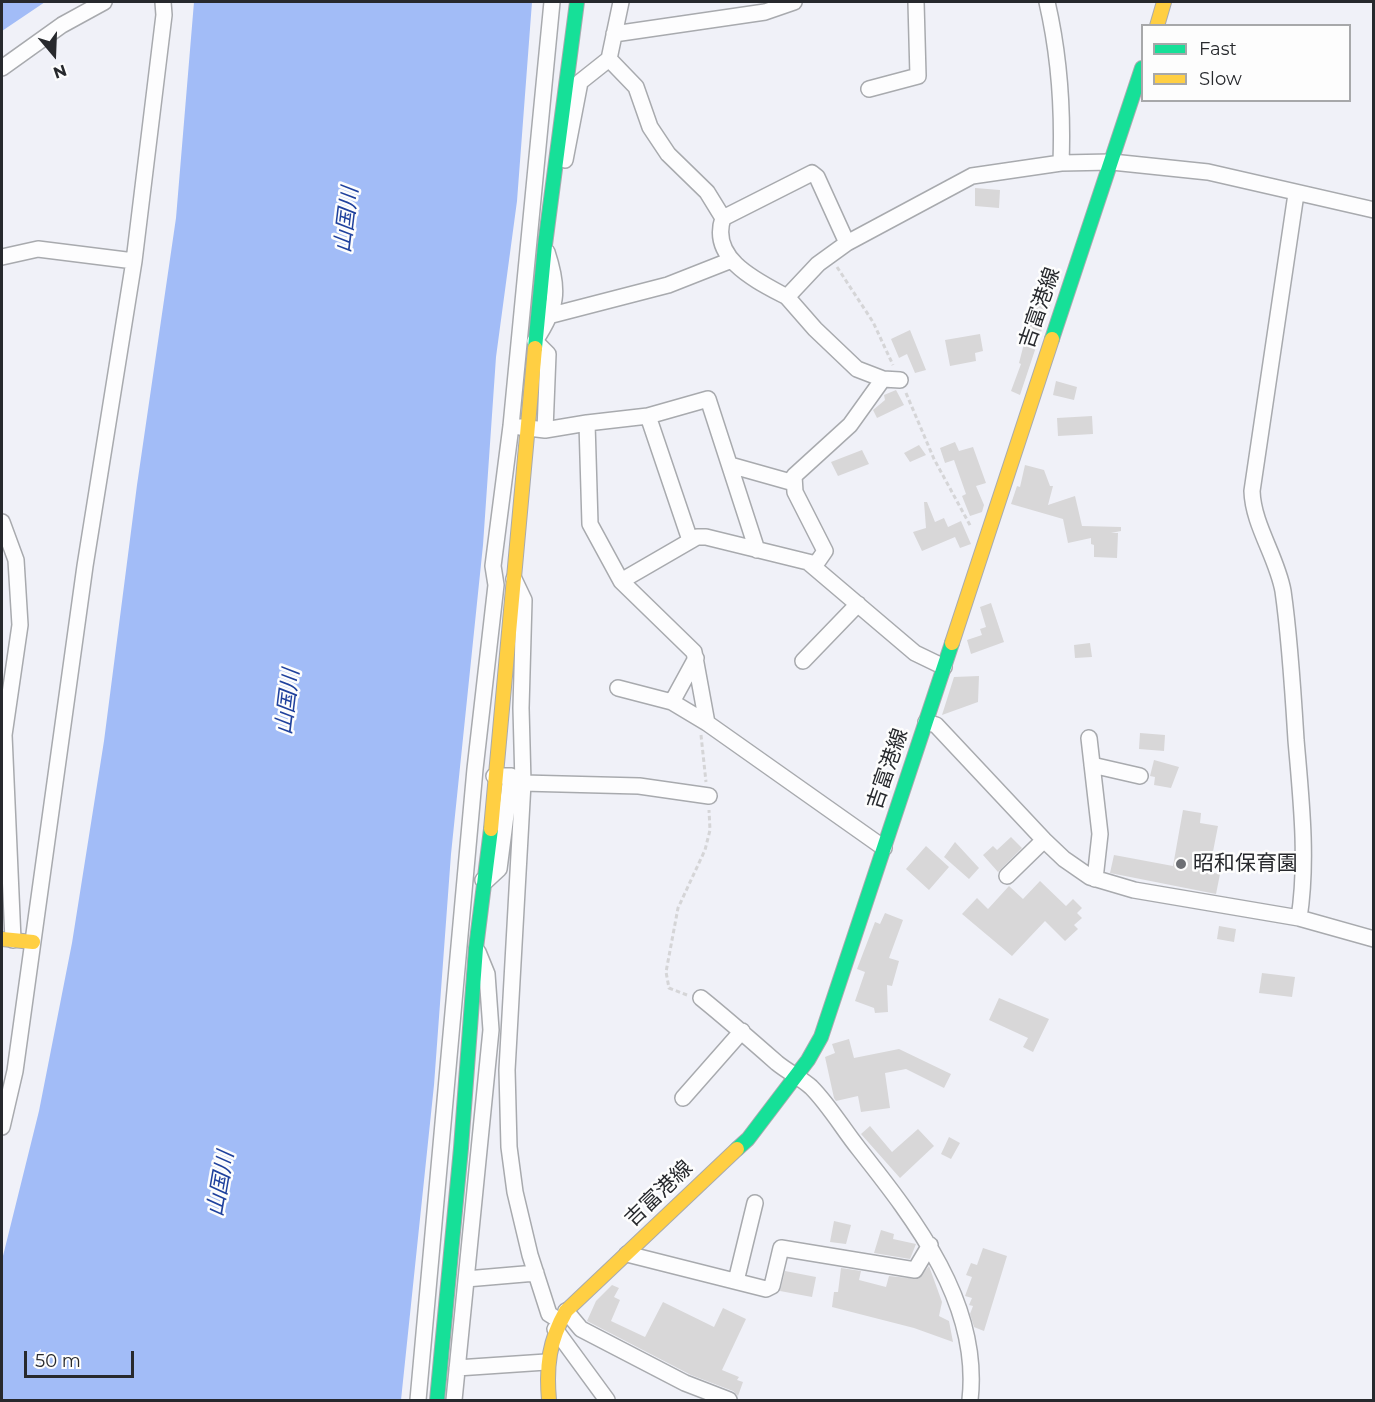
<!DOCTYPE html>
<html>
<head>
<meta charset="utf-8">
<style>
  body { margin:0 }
  #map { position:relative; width:1375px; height:1402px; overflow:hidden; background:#f0f1f8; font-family:Montserrat,sans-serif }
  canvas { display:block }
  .frame { position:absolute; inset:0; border:3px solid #27292d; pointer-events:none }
  .legend { position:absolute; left:1141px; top:24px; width:210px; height:78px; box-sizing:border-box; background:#fdfdfd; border:2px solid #a7a8aa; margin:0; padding:8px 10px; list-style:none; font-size:18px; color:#27292d }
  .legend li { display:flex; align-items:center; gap:12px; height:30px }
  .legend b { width:30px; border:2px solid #a7a8aa }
  .north { position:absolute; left:24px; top:24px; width:60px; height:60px; -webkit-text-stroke:4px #fdfdfd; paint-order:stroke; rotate:161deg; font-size:16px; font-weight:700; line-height:24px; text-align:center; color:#27292d }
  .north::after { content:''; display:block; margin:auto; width:21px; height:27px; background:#27292d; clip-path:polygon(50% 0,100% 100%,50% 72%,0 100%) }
  .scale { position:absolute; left:24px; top:1351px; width:110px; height:27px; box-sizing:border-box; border:3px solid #27292d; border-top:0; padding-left:8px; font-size:18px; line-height:21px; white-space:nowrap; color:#27292d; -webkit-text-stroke:4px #fdfdfd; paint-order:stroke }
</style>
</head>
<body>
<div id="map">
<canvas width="1375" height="1402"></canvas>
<div class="frame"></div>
<ul class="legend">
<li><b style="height:8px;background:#16e098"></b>Fast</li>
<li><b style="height:8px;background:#ffcf43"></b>Slow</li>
</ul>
<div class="north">N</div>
<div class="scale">50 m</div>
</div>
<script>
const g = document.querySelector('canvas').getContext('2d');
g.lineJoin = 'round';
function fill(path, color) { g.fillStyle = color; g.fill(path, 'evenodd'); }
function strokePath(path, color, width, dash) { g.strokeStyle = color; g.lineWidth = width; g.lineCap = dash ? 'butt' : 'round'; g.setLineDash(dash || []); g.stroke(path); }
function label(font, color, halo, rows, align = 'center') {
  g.font = font + ' Montserrat,"Noto Sans JP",sans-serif'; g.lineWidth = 5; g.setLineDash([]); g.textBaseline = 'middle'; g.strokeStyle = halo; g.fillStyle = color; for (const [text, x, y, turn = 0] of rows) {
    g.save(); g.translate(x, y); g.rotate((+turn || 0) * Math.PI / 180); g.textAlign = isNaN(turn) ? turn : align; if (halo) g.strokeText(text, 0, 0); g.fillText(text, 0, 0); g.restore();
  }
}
fill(new Path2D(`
  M 2,2 L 45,2 L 2,31 Z
  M 194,2 L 532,2 L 517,201 L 496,357 L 483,545 L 451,854 L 434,1085 L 401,1400 L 2,1400 L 2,1260 L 39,1111 L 72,943 L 104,741 L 137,485 L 176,218 Z`), '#a2bcf7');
fill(new Path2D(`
  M 975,188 L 1000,190 L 999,208 L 975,206 Z
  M 1035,301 L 1050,305 L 1020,395 L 1011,391 L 1021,364 L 1019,363 Z
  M 910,330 L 926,370 L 915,373 L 907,354 L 899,358 L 891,339 Z
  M 980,334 L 983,351 L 975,353 L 976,361 L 950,366 L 945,340 Z
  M 1056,381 L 1077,387 L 1074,400 L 1053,395 Z
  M 896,390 L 904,405 L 877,418 L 873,410 L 885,400 L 884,395 Z
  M 1092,416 L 1093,434 L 1058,436 L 1057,418 Z
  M 955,442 L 959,451 L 973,447 L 986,483 L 976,486 L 984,505 L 982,512 L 970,516 L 962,496 L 966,494 L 954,460 L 945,463 L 940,448 Z
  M 919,445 L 926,455 L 910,462 L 904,453 Z
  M 862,450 L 869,464 L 838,476 L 831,462 Z
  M 1025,465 L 1044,470 L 1050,486 L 1053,486 L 1048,505 L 1075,496 L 1082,526 L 1121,527 L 1121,531 L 1111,533 L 1118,533 L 1117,558 L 1094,557 L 1094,545 L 1091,544 L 1091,538 L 1068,543 L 1063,519 L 1011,504 L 1017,486 L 1020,487 Z
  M 924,502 L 927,502 L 935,522 L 944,518 L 948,527 L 961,521 L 971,544 L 960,548 L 955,537 L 922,551 L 913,532 L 926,528 Z
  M 991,603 L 1004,642 L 971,654 L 967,640 L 982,635 L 980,629 L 986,627 L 980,607 Z
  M 1090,643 L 1092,657 L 1075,658 L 1074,645 Z
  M 979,676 L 978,702 L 942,715 L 954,677 Z
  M 1140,733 L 1165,735 L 1164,751 L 1139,749 Z
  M 1154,760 L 1179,767 L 1171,788 L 1154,785 L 1155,777 L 1150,776 Z
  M 1183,810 L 1201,813 L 1200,823 L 1218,826 L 1209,872 L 1220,874 L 1216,894 L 1110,873 L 1114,855 L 1173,866 Z
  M 1011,837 L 1022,848 L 998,872 L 983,855 L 993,846 L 997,850 Z
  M 955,842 L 979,868 L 969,879 L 944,857 Z
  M 926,846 L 949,867 L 929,890 L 906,869 Z
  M 1040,881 L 1066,906 L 1073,899 L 1082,908 L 1077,913 L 1082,918 L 1074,925 L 1078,929 L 1065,941 L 1045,921 L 1012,956 L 962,914 L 977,898 L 988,909 L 1009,886 L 1023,899 Z
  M 885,913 L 903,920 L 889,958 L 899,961 L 892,986 L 887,985 L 888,1012 L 875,1013 L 874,1008 L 855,1001 L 865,972 L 857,969 L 875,922 L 880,924 Z
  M 1219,926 L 1236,929 L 1234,942 L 1217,939 Z
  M 1262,973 L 1295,977 L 1292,997 L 1259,993 Z
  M 999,998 L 1049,1019 L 1033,1052 L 1023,1047 L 1028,1038 L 989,1020 Z
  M 849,1039 L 854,1058 L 899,1049 L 951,1074 L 944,1088 L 906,1069 L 885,1073 L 890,1108 L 861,1112 L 858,1096 L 836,1101 L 834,1098 L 825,1057 L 835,1053 L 832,1044 Z
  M 870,1126 L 892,1152 L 918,1129 L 934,1146 L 900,1178 L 861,1134 Z
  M 949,1137 L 960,1143 L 951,1159 L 941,1154 Z
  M 834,1221 L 851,1225 L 846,1244 L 830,1242 Z
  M 881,1230 L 894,1234 L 893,1239 L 916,1244 L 910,1259 L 874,1253 Z
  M 983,1248 L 1007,1256 L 984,1331 L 974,1327 L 970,1314 L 973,1306 L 969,1305 L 972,1298 L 965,1296 L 972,1277 L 966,1275 L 971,1263 L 977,1265 Z
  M 929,1266 L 942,1302 L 939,1316 L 949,1321 L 953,1342 L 914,1328 L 832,1307 L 834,1292 L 838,1292 L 841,1268 L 861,1271 L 859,1280 L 886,1287 L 889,1276 L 918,1279 Z
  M 785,1271 L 816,1277 L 812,1297 L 780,1291 Z
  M 612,1285 L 619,1288 L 614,1297 L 620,1300 L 611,1321 L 645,1337 L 663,1302 L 714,1327 L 723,1308 L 746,1319 L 722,1370 L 739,1377 L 737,1380 L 743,1382 L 738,1396 L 733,1391 L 691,1375 L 587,1321 L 596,1301 Z`), '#d8d7d8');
const street = new Path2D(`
  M 621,2 L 609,59 L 636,87 L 650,127 L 668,154 L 707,192 L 723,218 C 709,259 757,281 787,297 L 818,264 L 847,243 L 972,176 L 1061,163 L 1112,162 L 1208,172 L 1374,210
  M 1047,2 C 1059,54 1063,110 1061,163
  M 614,34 L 765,12 L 794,2
  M 2,68 L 62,25 L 104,2
  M 869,89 L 918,76 L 916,2
  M 565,160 L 580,82 L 609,59
  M 1296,194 L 1252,491 C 1253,525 1277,557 1283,591 C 1290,640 1293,691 1296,740 C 1301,798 1308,860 1299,918
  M 723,218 L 812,173 L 817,177 L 847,243
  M 2,257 L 38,249 L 134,261
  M 787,297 L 815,329 L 857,369 L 883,379
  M 552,315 L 668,285 L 729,261
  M 648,416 L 690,540
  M 587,423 L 648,416 L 708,399 L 757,550
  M 520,427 L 545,430 L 587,423 L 590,524 L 621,581 L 694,652 L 707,723
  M 545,430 L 548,354 L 535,341 C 557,308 560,291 547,252
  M 730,465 L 794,483
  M 2,522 L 16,560 L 20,625 L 4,735 L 13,940
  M 809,563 L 915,653 L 944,667
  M 514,579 L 524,600 L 521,708 L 523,783 L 507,1070 L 509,1147 L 515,1192 L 530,1255 L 549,1314 L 560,1321
  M 621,581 L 697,537 L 706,537 L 816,564 L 825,551 L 795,492 L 794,476 L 850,425 L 883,379 L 900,380
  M 803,661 L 858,604
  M 618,688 L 672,702 L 707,723 L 884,848
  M 672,702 L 696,658
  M 926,722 L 936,725 L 1044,840 L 1064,859 L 1090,877 L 1134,890 L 1299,918 L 1374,939
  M 1089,738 L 1100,834 L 1095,879
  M 1092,765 L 1140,776
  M 494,776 L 511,776 L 523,783 L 639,786 L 709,796
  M 1007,876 L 1044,840
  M 483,880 L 486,881 L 499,869 L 511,776
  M 701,998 C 727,1019 752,1041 777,1063 C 788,1072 801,1078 811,1087 C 829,1105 843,1129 859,1149 C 915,1220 981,1304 970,1400
  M 683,1098 L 742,1031
  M 2,1127 L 15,1071 L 85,566 L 134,261 L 164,15 L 163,2
  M 627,1254 L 766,1289 L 772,1286 L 781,1248 L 915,1270 L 930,1245
  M 466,1279 L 536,1273
  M 736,1281 L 755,1203
  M 566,1311 L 581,1329 L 685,1383 L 729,1400
  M 555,1329 L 607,1400
  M 457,1368 L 546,1362
  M 418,1400 L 475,769 L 496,585 L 493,566 L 511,426 L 552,2
  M 454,1400 L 491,1030 L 487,974 L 478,952`);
const fast = new Path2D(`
  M 1052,339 L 1142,68
  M 535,348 L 545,245 L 577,2
  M 737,1149 L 748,1139 L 808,1060 L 821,1037 L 952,643
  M 437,1400 L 461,1148 L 476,948 L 491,829`);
const slow = new Path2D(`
  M 1157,26 L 1164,2
  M 952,643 L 1052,339
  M 491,829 L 535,348
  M 2,939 L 33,942
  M 549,1400 C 546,1366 549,1341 566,1311 L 737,1149`);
strokePath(street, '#a8aaae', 18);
strokePath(fast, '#a8aaae', 16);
strokePath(slow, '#a8aaae', 16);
strokePath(new Path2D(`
  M 837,267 L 873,322 L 893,365
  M 906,393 L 934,459 L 971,527
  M 701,735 L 706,782
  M 687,995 L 669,988 L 666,972 L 678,908 L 705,850 L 710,830 L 709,810`), '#d5d5d7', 3, [4.5, 3]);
strokePath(street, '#fdfdfe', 15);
strokePath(fast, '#16e098', 14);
strokePath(slow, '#ffcf43', 14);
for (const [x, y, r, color] of [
  [1181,864,6,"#6d6f74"]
]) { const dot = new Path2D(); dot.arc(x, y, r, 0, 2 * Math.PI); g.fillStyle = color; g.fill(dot); strokePath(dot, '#fdfdfd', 2); }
label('21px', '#27292d', '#fdfdfd', [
  ["吉富港線",1040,308,-71],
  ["吉富港線",888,769,-71],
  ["吉富港線",659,1194,-44]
]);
label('21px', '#27292d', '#fdfdfd', [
  ["昭和保育園",1193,864]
], 'left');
label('italic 22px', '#1f419d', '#fdfdfd', [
  ["山国川",347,220,-83],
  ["山国川",288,702,-83],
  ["山国川",221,1184,-80]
]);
</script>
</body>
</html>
